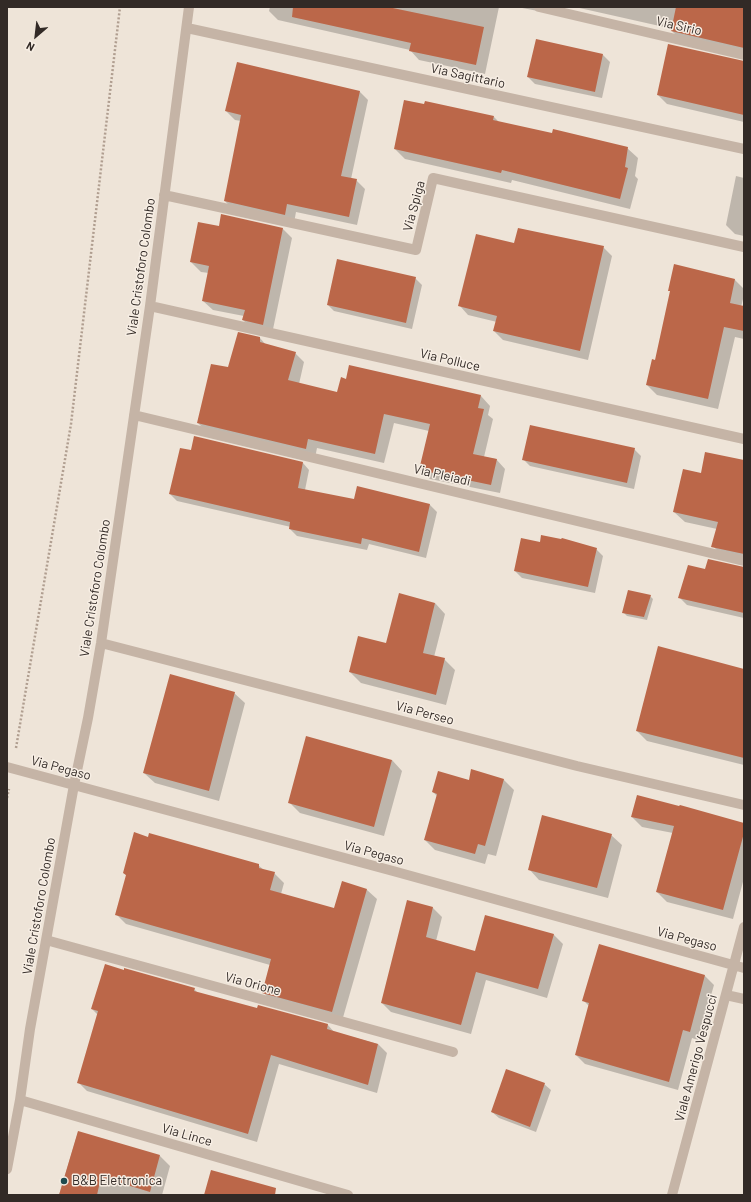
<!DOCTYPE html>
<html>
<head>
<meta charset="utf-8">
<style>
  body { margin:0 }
  #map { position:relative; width:751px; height:1202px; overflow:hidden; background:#eee4d8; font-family:Barlow,sans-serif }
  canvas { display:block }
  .frame { position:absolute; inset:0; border:8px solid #322a26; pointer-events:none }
  .north { position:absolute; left:16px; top:16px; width:40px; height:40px; -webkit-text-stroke:3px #f7eee4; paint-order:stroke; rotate:208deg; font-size:11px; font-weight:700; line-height:16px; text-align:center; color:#322a26 }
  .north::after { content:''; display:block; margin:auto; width:14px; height:18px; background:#322a26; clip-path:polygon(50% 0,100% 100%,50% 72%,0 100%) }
</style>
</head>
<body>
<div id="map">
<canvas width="751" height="1202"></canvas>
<div class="frame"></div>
<div class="north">N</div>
</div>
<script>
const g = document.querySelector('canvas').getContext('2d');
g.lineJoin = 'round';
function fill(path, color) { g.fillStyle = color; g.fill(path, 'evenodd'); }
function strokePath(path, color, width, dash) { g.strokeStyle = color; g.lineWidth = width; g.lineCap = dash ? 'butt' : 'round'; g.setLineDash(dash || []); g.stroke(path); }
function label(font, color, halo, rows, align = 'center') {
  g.font = font + ' Barlow,sans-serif'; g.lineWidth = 3; g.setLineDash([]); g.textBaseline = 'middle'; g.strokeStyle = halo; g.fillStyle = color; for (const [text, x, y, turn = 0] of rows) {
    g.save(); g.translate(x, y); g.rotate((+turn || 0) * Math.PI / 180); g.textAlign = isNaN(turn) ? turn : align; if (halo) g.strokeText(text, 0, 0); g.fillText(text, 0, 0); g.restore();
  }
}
fill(new Path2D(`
  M 270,7 L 499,7 L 485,74 L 419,60 L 410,50 L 278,20 L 269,11 Z
  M 517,7 L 557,7 L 543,12 Z
  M 575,7 L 744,7 L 744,55 L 681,40 L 672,31 L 673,29 Z
  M 603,55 L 610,62 L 602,98 L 535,84 L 528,77 Z
  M 744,62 L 744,122 L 667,104 L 658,95 Z
  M 360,92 L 368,100 L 351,179 L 356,180 L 365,189 L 357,225 L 296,212 L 294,223 L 233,210 L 225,201 L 241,121 L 235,120 L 226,111 Z
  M 494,117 L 499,122 L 553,134 L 627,148 L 638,158 L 635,176 L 638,179 L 630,209 L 512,180 L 511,183 L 405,159 L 395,149 Z
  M 736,176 L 744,178 L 744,236 L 735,234 L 726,225 Z
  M 219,228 L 282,228 L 292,238 L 272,334 L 252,329 L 243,320 L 244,316 L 213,310 L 203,301 L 209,273 L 201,272 L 191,262 Z
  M 603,247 L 612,256 L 588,360 L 503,340 L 494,331 L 497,322 L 468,315 L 460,306 Z
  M 415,278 L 422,285 L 412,329 L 334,311 L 328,305 Z
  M 735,280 L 744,289 L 744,295 L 741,307 L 744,307 L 744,339 L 735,337 L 718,409 L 657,395 L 647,385 L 656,361 L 671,292 L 669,290 Z
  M 260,338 L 266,345 L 295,353 L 304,362 L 299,384 L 338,394 L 481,396 L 490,406 L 488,415 L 493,419 L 484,457 L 496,459 L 505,469 L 500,493 L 430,479 L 420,470 L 429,431 L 394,423 L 384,463 L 317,448 L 315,458 L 207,432 L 198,423 L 228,368 Z
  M 195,437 L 303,463 L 309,470 L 305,490 L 355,500 L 358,488 L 430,505 L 437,512 L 426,558 L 369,544 L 367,550 L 297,536 L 290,529 L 291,527 L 177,501 L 170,494 L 191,451 Z
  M 634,449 L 641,456 L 634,489 L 530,466 L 523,459 Z
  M 744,461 L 744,562 L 723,557 L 713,546 L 717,529 L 685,522 L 674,512 L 702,474 Z
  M 541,543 L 596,549 L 603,556 L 595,593 L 522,578 L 515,571 Z
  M 744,568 L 744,618 L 687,605 L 680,598 L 706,570 Z
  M 650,596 L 653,599 L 647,620 L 627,616 L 623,612 Z
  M 435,603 L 445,614 L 434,657 L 444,659 L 455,670 L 446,705 L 361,683 L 350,672 L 387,645 Z
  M 744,670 L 744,765 L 647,741 L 637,731 Z
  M 234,693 L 245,703 L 219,801 L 155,783 L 144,773 Z
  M 392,760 L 402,771 L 384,836 L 300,813 L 289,802 Z
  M 503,779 L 514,790 L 496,856 L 488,854 L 485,864 L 435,850 L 425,840 L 437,796 L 433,792 L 470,781 Z
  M 632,817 L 744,824 L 744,878 L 733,919 L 667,902 L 657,892 L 673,833 L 642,827 Z
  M 611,835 L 622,845 L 608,898 L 539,880 L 529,869 Z
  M 258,865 L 264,870 L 274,873 L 284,883 L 281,894 L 335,909 L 342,883 L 367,890 L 377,899 L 342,1021 L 272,1002 L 263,992 L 270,965 L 126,924 L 116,914 L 127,876 L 124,873 Z
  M 408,901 L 433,908 L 442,917 L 436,941 L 476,952 L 486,916 L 554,935 L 563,944 L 547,998 L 486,980 L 471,1034 L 391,1012 L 382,1003 Z
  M 599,946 L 705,976 L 714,985 L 698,1040 L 692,1038 L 678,1090 L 585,1064 L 576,1055 L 589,1006 L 584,1001 Z
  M 194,989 L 198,993 L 258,1009 L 259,1006 L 328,1025 L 334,1032 L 378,1044 L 387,1053 L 377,1093 L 279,1064 L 257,1142 L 87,1091 L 78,1082 L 98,1015 L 92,1009 Z
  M 544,1084 L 551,1090 L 536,1132 L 499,1118 L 492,1112 Z
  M 78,1132 L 160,1156 L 170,1166 L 162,1195 L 59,1195 Z`), '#0003');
fill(new Path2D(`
  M 293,7 L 388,7 L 484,27 L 476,65 L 409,51 L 411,43 L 292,17 Z
  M 676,7 L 744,7 L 744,48 L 671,31 Z
  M 536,39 L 603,54 L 595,92 L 527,77 Z
  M 668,44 L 744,61 L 744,115 L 657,95 Z
  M 237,62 L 360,91 L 341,176 L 357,179 L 349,217 L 287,204 L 285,215 L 224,201 L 241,115 L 225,111 Z
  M 404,100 L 424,104 L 425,101 L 494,116 L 493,120 L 552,133 L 553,129 L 628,147 L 625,167 L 628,168 L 620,199 L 502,170 L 501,173 L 394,149 Z
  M 221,214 L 283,228 L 263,325 L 242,320 L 245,310 L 202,301 L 209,266 L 190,262 L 198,222 L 219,226 Z
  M 518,228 L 604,246 L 580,351 L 493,331 L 497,316 L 458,306 L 476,234 L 514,243 Z
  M 337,259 L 416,277 L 406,323 L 327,305 Z
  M 674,264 L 735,279 L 730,303 L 744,306 L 744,331 L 724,327 L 708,399 L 646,385 L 652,359 L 655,360 L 670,291 L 668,291 Z
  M 238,332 L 260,337 L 260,342 L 296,352 L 288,380 L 337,392 L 341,377 L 346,379 L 349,365 L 481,395 L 478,408 L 484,409 L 473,454 L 497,459 L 491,485 L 419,470 L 430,424 L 384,414 L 375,454 L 308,439 L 306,449 L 197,423 L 211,364 L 228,367 Z
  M 530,425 L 635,448 L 627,483 L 522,460 Z
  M 194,436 L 303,462 L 298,488 L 354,499 L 357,486 L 430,504 L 419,552 L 362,538 L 361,544 L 289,529 L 290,522 L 169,494 L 180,448 L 191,450 Z
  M 705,452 L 744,460 L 744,554 L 711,547 L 718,522 L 673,512 L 683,469 L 701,473 Z
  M 541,535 L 561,539 L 562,538 L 597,548 L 588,587 L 514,571 L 521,538 L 540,542 Z
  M 708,559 L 744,567 L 744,613 L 678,598 L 688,565 L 705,569 Z
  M 628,590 L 651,595 L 644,617 L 622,613 Z
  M 399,593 L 435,603 L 423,653 L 445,658 L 436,695 L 349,672 L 358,636 L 386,643 Z
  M 658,646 L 744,669 L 744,758 L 636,731 Z
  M 170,674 L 235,692 L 209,791 L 143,773 Z
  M 306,736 L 392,760 L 374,827 L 288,803 Z
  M 471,769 L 504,779 L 485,846 L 478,844 L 475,854 L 424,840 L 437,794 L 432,792 L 438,771 L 469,780 Z
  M 637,795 L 679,806 L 680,805 L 744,823 L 744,833 L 723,910 L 656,892 L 674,826 L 631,817 Z
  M 542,815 L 612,834 L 597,888 L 528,870 Z
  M 134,832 L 148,837 L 149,833 L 259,864 L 259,868 L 275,872 L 270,890 L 334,908 L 342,881 L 367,889 L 332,1012 L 262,993 L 271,959 L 115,915 L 126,875 L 123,873 Z
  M 407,900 L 433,907 L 426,937 L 475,951 L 485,915 L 554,934 L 538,989 L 476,972 L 461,1025 L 381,1003 Z
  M 599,944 L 705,975 L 690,1032 L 683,1030 L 669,1082 L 575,1055 L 589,1003 L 582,1001 Z
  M 105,964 L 124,970 L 124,968 L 195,988 L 194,991 L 257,1008 L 258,1005 L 328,1024 L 327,1029 L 378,1044 L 368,1085 L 271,1055 L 248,1134 L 77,1083 L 98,1011 L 91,1009 Z
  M 506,1069 L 545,1083 L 530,1127 L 491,1112 Z
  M 78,1131 L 160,1155 L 150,1192 L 101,1177 L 97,1195 L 59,1195 Z
  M 211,1170 L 276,1188 L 275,1195 L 204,1195 Z`), '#bb6749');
strokePath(new Path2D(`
  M 16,748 L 71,424 L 120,7
  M 7,798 L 9,789`), '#b09e90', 2.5, [2, 2]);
strokePath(new Path2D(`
  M 539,7 L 744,55
  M 187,28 L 744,149
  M 164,195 L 416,250 L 433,178 L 744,247
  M 150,306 L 744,439
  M 134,415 L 744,561
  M 101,643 L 577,766 L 744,805
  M 7,767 L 393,871 L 744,968
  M 46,940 L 453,1052
  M 726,995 L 744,999
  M 20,1100 L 348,1195
  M 7,1169 L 20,1100 L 30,1029 L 74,785 L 88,718 L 101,643 L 150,306 L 189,7
  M 672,1195 L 744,927`), '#c5b4a6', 10);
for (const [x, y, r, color] of [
  [64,1181,4,"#1f4b4f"]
]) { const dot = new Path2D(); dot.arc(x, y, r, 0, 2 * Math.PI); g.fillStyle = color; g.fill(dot); strokePath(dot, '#f7eee4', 1.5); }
label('13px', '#322a26', '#f7eee4', [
  ["Via Sirio",679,26,13],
  ["Via Sagittario",468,76,12],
  ["Via Spiga",414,206,-75],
  ["Viale Cristoforo Colombo",141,267,-82],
  ["Via Polluce",450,360,13],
  ["Via Pleiadi",442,475,13],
  ["Viale Cristoforo Colombo",95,588,-81],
  ["Via Perseo",425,713,15],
  ["Via Pegaso",61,768,15],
  ["Via Pegaso",374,853,15],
  ["Viale Cristoforo Colombo",39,906,-80],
  ["Via Pegaso",687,939,15],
  ["Via Orione",253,984,15],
  ["Viale Amerigo Vespucci",696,1058,-75],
  ["Via Lince",187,1135,16]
]);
label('13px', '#322a26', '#f7eee4', [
  ["B&B Elettronica",72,1181]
], 'left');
</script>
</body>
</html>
